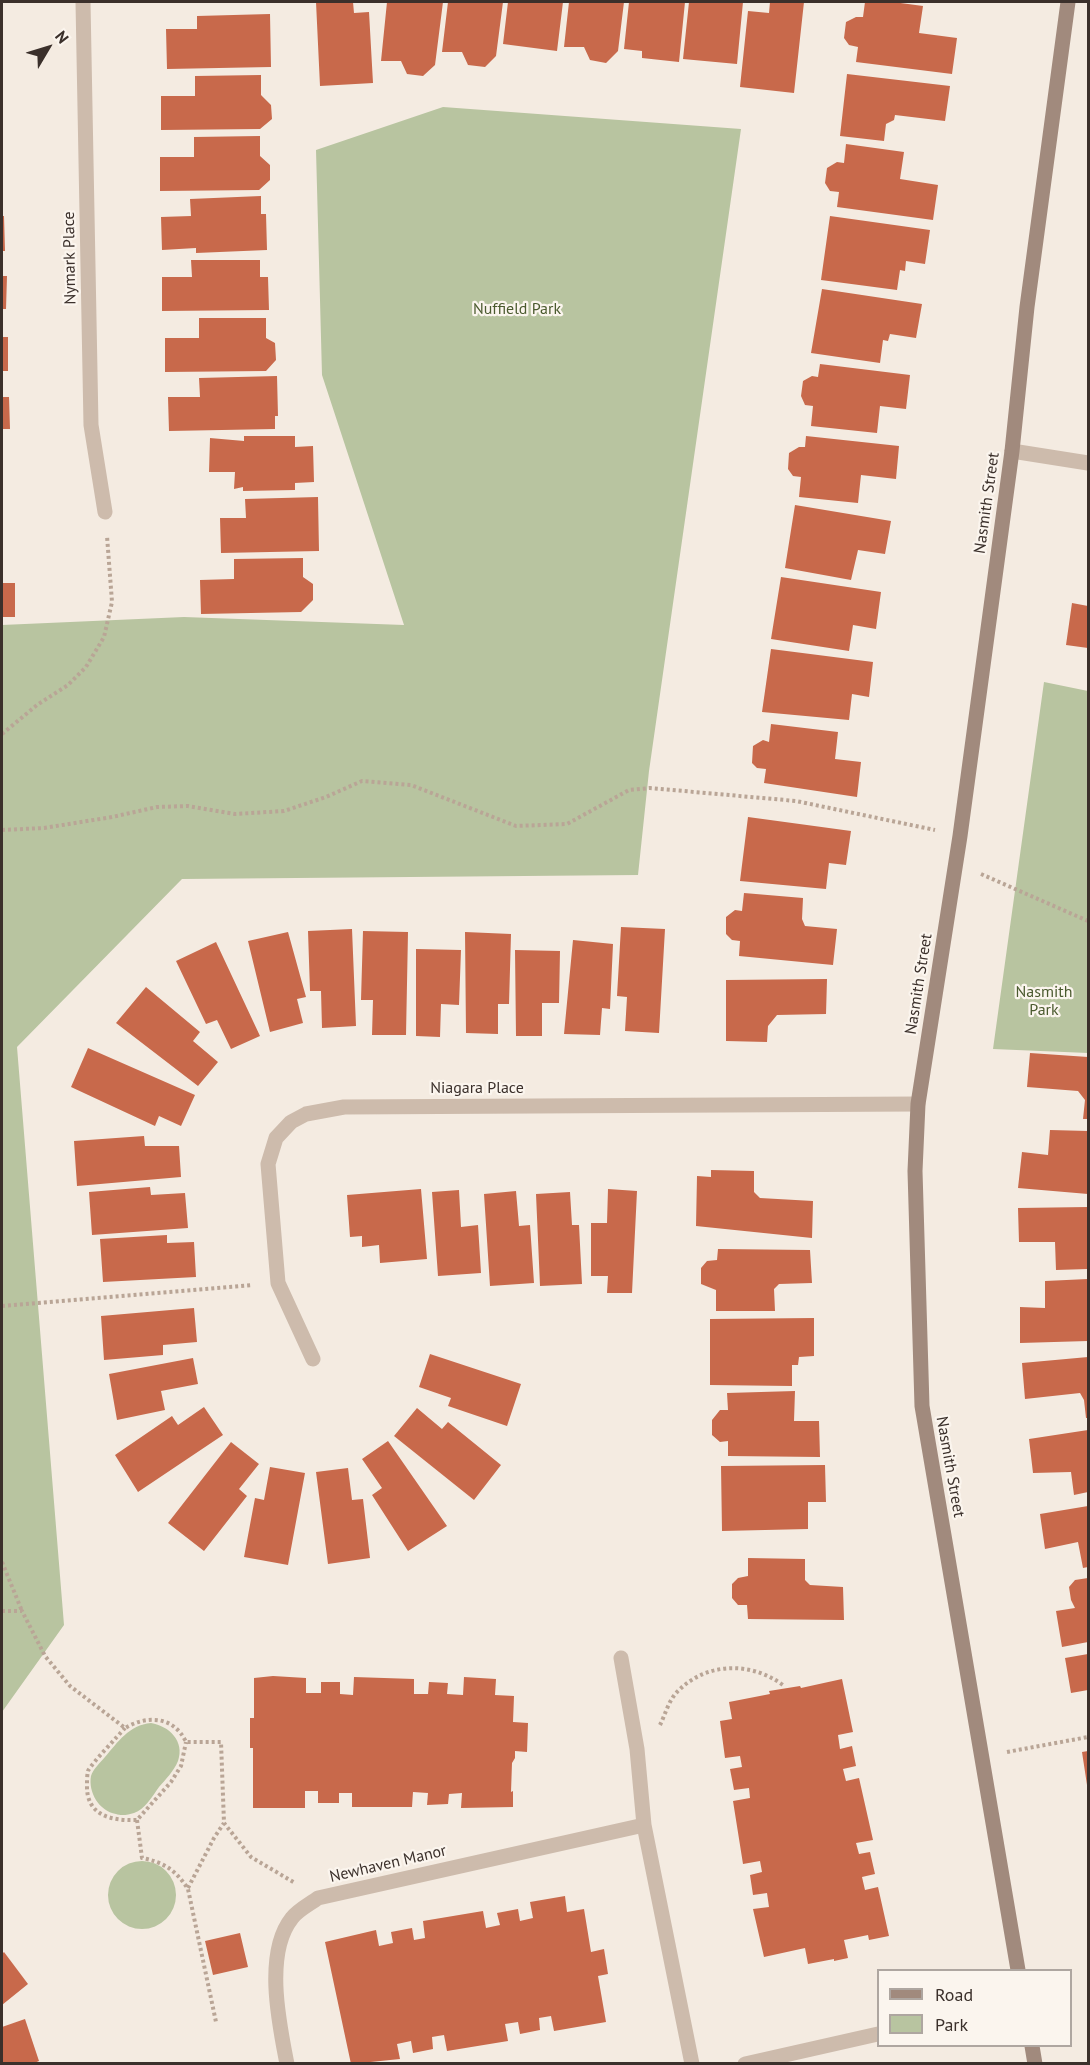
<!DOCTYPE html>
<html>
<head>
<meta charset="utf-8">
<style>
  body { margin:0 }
  #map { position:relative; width:1090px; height:2065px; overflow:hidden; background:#f4ebe1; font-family:"PT Sans",sans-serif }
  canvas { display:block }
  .frame { position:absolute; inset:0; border:3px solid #3b302b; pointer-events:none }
  .legend { position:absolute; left:877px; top:1969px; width:195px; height:78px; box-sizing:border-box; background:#fbf5ee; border:2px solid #aea6a0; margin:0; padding:8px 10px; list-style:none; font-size:18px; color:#3b302b }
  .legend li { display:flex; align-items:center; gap:12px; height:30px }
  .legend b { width:30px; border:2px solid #aea6a0 }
  .north { position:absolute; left:18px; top:18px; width:60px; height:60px; -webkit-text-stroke:4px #fbf5ee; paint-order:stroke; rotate:52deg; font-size:16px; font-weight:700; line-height:24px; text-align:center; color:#3b302b }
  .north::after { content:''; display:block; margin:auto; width:21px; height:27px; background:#3b302b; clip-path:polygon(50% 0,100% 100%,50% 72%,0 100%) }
</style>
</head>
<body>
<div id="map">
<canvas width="1090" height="2065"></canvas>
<div class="frame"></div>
<ul class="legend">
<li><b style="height:8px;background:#a18a7d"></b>Road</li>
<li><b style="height:16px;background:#b8c4a0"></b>Park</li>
</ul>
<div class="north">N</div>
</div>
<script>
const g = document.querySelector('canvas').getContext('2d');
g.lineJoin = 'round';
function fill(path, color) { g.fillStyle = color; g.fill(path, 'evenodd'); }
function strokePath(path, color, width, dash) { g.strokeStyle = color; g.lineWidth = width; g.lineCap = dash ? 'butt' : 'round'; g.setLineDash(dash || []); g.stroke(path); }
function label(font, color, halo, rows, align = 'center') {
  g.font = font + ' "PT Sans",sans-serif'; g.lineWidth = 4.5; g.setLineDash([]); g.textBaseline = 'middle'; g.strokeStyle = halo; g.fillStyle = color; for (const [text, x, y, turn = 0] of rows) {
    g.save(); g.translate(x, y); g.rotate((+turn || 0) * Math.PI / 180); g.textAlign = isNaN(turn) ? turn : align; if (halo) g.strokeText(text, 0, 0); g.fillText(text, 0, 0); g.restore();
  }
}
fill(new Path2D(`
  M 443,107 L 741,129 L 649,771 L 638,875 L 182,879 L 17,1047 L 64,1625 L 2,1712 L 2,625 L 184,617 L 404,625 L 322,375 L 316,150 Z
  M 1044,682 L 1088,691 L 1088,1053 L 993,1049 Z
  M 151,1723 C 169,1726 185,1741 178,1761 C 174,1771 165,1780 159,1787 C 152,1797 145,1809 134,1813 C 128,1815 121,1816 116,1814 C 99,1811 88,1792 91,1776 C 93,1769 100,1763 105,1757 C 118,1742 129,1725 151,1723 Z
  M108 1895a34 34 0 1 1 68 0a34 34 0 1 1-68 0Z`), '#b8c4a0');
fill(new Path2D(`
  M 316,2 L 353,2 L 354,13 L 369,12 L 373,83 L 320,86 Z
  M 387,2 L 443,2 L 435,65 L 423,76 L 407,74 L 401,61 L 381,61 Z
  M 448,2 L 503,2 L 496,56 L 485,67 L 468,65 L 462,52 L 442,52 Z
  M 508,2 L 563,2 L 557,51 L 503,44 Z
  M 569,2 L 624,2 L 618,51 L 606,63 L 590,60 L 584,47 L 564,47 Z
  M 629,2 L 685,2 L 679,62 L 642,58 L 642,51 L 624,49 Z
  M 689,2 L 743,2 L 737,64 L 683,59 Z
  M 770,2 L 804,2 L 794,93 L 740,87 L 748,11 L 769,13 Z
  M 865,2 L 893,2 L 923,6 L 919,33 L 957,38 L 952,74 L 856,62 L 858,47 L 849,45 L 844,38 L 846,22 L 856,17 L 863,17 Z
  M 270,14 L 271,67 L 167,69 L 166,29 L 197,29 L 197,16 Z
  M 847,74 L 950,86 L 945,121 L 895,115 L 894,120 L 886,124 L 884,141 L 840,136 Z
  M 261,75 L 261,95 L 271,105 L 272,119 L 260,129 L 161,130 L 161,96 L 195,96 L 195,76 Z
  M 260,136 L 260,156 L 270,165 L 270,180 L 259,190 L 160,191 L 160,157 L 194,157 L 194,137 Z
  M 846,144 L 904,152 L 900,179 L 938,185 L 933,220 L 837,207 L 839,192 L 830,191 L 825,183 L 827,168 L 837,162 L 844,163 Z
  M 261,196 L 261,214 L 266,214 L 267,250 L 196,253 L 196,248 L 162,250 L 161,217 L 191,216 L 190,199 Z
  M 2,216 L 4,216 L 5,251 L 2,251 Z
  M 830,216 L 930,230 L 925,264 L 906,261 L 905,271 L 900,270 L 897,290 L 821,280 Z
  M 191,260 L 260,260 L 260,277 L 268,277 L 269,310 L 162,311 L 162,277 L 192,277 Z
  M 2,276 L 7,276 L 6,309 L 2,309 Z
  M 822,289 L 922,304 L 916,338 L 890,334 L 888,341 L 883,340 L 880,363 L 811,353 Z
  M 199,318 L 266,318 L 266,338 L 275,343 L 276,360 L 266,371 L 165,372 L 165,338 L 199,338 Z
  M 2,337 L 8,337 L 8,371 L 2,371 Z
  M 820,364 L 910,375 L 906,409 L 880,406 L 877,433 L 811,426 L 813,406 L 805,405 L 801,396 L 803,381 L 812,376 L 818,377 Z
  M 277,376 L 278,416 L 275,416 L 275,429 L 169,431 L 168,397 L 200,397 L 199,378 Z
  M 2,397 L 9,397 L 10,429 L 2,429 Z
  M 244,436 L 295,436 L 295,447 L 313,446 L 314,482 L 295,483 L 295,490 L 243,491 L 243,487 L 234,489 L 235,472 L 209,472 L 210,438 L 244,441 Z
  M 806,436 L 899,446 L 896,479 L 861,475 L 858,503 L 799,497 L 801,477 L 793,476 L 788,469 L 789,453 L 799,447 L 805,447 Z
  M 318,497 L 319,551 L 221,553 L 220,518 L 246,518 L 245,499 Z
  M 795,505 L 891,521 L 885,554 L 858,550 L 851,580 L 785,568 Z
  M 303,558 L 303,577 L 313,584 L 313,600 L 301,612 L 201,614 L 200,580 L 234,579 L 234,559 Z
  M 781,577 L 881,592 L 876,629 L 853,625 L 849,651 L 771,639 Z
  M 2,583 L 15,583 L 15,617 L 2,617 Z
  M 1072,603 L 1088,606 L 1088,648 L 1066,645 Z
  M 771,649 L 873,662 L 869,697 L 852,694 L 849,720 L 762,712 Z
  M 771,724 L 838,732 L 835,759 L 861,762 L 857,797 L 764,783 L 766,769 L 757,768 L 752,763 L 753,746 L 763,740 L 769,742 Z
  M 748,817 L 851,831 L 846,865 L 829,863 L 826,889 L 740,881 Z
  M 744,893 L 803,898 L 802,919 L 805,926 L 837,929 L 833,965 L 739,956 L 740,941 L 732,940 L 726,934 L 726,917 L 735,910 L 742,911 Z
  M 621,927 L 665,929 L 659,1033 L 625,1031 L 627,997 L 617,996 Z
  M 352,929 L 356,1026 L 322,1028 L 321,991 L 310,991 L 308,931 Z
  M 363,931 L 408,932 L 406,1035 L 372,1035 L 373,1000 L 361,1000 Z
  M 288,932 L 306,997 L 297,999 L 303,1023 L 270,1032 L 248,941 Z
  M 465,932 L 511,934 L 509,1004 L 498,1004 L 498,1034 L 466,1033 Z
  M 573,940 L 613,944 L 610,1009 L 602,1008 L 600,1035 L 564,1034 Z
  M 216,942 L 260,1036 L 231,1049 L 217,1020 L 206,1024 L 176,961 Z
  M 416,949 L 461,950 L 459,1005 L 441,1004 L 440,1037 L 416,1036 Z
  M 515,950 L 560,951 L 559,1003 L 542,1003 L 542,1036 L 516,1036 Z
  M 827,979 L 826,1014 L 777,1015 L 768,1026 L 767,1042 L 726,1041 L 726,980 Z
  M 146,987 L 200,1032 L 193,1041 L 218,1062 L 198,1086 L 116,1023 Z
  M 88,1048 L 195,1095 L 181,1126 L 159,1116 L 155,1126 L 71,1087 Z
  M 1030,1053 L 1088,1057 L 1088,1119 L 1083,1119 L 1085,1100 L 1078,1091 L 1027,1087 Z
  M 1050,1130 L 1088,1131 L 1088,1194 L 1018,1188 L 1022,1152 L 1048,1155 Z
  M 144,1136 L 145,1146 L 179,1146 L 181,1177 L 77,1186 L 74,1141 Z
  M 711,1170 L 754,1171 L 754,1192 L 760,1198 L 813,1201 L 812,1238 L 696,1226 L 697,1176 L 711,1177 Z
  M 150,1187 L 151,1195 L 185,1193 L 188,1228 L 92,1235 L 89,1192 Z
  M 421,1189 L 427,1259 L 380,1263 L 379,1245 L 362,1247 L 362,1236 L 350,1237 L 347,1195 Z
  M 608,1189 L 637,1191 L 632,1293 L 607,1293 L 608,1276 L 591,1276 L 591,1223 L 607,1223 Z
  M 459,1190 L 461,1227 L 478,1225 L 481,1273 L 438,1276 L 432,1192 Z
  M 516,1191 L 519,1226 L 530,1225 L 534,1283 L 490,1286 L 484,1194 Z
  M 570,1192 L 572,1225 L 579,1225 L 582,1284 L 540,1286 L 536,1194 Z
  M 1088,1207 L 1088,1269 L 1056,1270 L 1055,1242 L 1019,1242 L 1018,1208 Z
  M 167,1235 L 167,1243 L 194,1242 L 196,1277 L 103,1282 L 100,1239 Z
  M 718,1249 L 810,1250 L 812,1283 L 779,1284 L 774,1289 L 775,1311 L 716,1311 L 716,1290 L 701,1284 L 701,1268 L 707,1261 L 717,1260 Z
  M 1088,1279 L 1088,1341 L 1020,1343 L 1020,1307 L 1045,1308 L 1045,1281 Z
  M 194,1308 L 197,1342 L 163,1345 L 163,1355 L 104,1360 L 101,1316 Z
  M 814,1318 L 814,1356 L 799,1357 L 798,1365 L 792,1365 L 792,1386 L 710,1385 L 710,1319 Z
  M 430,1354 L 521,1384 L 507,1426 L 448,1406 L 451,1398 L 419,1387 Z
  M 1088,1357 L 1088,1418 L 1086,1418 L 1084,1400 L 1080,1393 L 1025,1399 L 1022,1363 Z
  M 193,1358 L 198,1384 L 161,1391 L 165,1410 L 117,1420 L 109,1374 Z
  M 795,1391 L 794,1421 L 819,1421 L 820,1457 L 728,1456 L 728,1441 L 720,1442 L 712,1435 L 712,1420 L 720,1410 L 728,1410 L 727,1393 Z
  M 204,1407 L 223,1435 L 138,1492 L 115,1455 L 172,1416 L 178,1425 Z
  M 417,1408 L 442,1429 L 448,1422 L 501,1465 L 474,1500 L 394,1436 Z
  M 1088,1430 L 1088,1492 L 1074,1495 L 1071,1472 L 1033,1473 L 1029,1439 Z
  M 388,1441 L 447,1526 L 408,1551 L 372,1495 L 382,1488 L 362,1459 Z
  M 231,1442 L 259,1464 L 239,1489 L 247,1496 L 204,1551 L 168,1523 Z
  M 825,1465 L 826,1502 L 808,1502 L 808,1529 L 722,1531 L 721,1466 Z
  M 270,1467 L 305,1473 L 288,1565 L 244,1557 L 255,1498 L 264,1500 Z
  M 348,1468 L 352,1500 L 363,1499 L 370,1558 L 328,1564 L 316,1472 Z
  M 1088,1506 L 1088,1567 L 1083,1568 L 1078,1542 L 1045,1549 L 1040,1514 Z
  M 748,1558 L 805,1559 L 805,1580 L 810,1585 L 843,1587 L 844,1620 L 748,1619 L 747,1605 L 738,1605 L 732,1598 L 732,1584 L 738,1578 L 748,1576 Z
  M 1088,1578 L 1088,1642 L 1062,1647 L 1056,1611 L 1075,1608 L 1071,1600 L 1069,1587 L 1075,1580 Z
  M 1088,1654 L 1088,1690 L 1071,1693 L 1065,1658 Z
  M 273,1676 L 306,1678 L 306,1693 L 321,1693 L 321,1682 L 340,1682 L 340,1694 L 353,1695 L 354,1677 L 414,1679 L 414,1694 L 428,1694 L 429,1682 L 448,1683 L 447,1694 L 463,1695 L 464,1677 L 496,1679 L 495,1695 L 514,1696 L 513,1722 L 528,1723 L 527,1752 L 515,1751 L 515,1758 L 512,1763 L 511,1792 L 513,1791 L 513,1807 L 461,1808 L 462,1793 L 449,1794 L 448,1804 L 427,1805 L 428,1793 L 413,1792 L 412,1807 L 352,1807 L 352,1793 L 339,1793 L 339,1803 L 318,1803 L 318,1791 L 305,1791 L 305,1808 L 253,1808 L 253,1748 L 250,1748 L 250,1718 L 254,1718 L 254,1678 Z
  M 842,1679 L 853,1732 L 838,1735 L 840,1749 L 852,1746 L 856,1766 L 843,1769 L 846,1781 L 859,1778 L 873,1840 L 856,1843 L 859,1854 L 870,1852 L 875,1874 L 862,1877 L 865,1890 L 878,1887 L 889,1936 L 869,1940 L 868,1935 L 844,1940 L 848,1958 L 834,1961 L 834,1959 L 808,1964 L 805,1948 L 764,1957 L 753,1909 L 769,1907 L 767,1893 L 753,1895 L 750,1875 L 762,1872 L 760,1861 L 743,1864 L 733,1801 L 750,1798 L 749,1788 L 734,1790 L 730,1769 L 742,1767 L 740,1756 L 725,1758 L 720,1721 L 732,1719 L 729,1702 L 770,1694 L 769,1691 L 800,1686 L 801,1688 Z
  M 1088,1751 L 1088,1784 L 1087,1785 L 1082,1752 Z
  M 565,1896 L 567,1912 L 584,1909 L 591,1952 L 604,1949 L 608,1974 L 598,1976 L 606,2022 L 554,2031 L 551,2016 L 539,2018 L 540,2030 L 520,2034 L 518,2022 L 505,2024 L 508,2041 L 447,2051 L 444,2035 L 432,2037 L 433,2049 L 413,2053 L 411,2041 L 397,2044 L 400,2059 L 351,2064 L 325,1942 L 376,1930 L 379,1946 L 393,1943 L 391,1932 L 412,1928 L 414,1940 L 425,1938 L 423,1921 L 483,1911 L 486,1928 L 500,1925 L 497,1913 L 518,1909 L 520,1921 L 533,1918 L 530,1902 Z
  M 240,1933 L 248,1967 L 213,1975 L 205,1941 Z
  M 4,1952 L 28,1984 L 2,2005 L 2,1954 Z
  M 25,2019 L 39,2061 L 32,2064 L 2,2064 L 2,2027 Z`), '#c8694b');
strokePath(new Path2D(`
  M 2,734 L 37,705 L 68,685 L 86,667 L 104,637 L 112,602 L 107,536
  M 2,830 L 44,828 L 112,817 L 157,807 L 188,806 L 235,814 L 284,811 L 326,797 L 362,781 L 411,785 L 516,826 L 567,824 L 629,790 L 650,788 L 796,801 L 935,830
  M 981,874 L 1088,921
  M 2,1306 L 252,1285
  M 2,1562 L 22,1611
  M 2,1611 L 22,1611 L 45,1656 L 70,1686 L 125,1728 C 147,1715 174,1716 186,1742 L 221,1742 L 224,1823 L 251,1857 L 295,1883
  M 660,1725 C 665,1715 669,1700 677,1692 C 706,1662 750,1661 783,1685
  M 125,1728 C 118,1736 91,1764 88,1771 C 87,1775 87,1781 87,1785 C 86,1816 112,1821 137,1820 L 171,1782 L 181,1766 L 186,1742
  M 1007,1752 L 1088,1737
  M 137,1820 L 142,1858 C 163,1862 176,1870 188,1889 L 216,2022
  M 188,1888 L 214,1838 L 224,1823`), '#b9a596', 4, [3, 3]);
strokePath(new Path2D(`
  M 83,2 L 91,425 L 105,512
  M 1012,451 L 1088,463
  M 313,1359 L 278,1283 L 268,1164 L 276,1138 L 291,1122 L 306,1114 L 344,1107 L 918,1104
  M 621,1658 L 637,1749 L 644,1825 L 692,2064
  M 287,2064 C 279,2023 264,1953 292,1918 C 298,1910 310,1904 318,1898 L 644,1825
  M 745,2064 L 878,2034`), '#cdbbac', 15);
strokePath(new Path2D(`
  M 1018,1970 L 922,1406 L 915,1171 L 918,1104 L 960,836 L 1012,451 L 1027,307 L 1068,2
  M 1032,2046 L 1035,2064`), '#a18a7d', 15);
label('16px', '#3b302b', '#fbf5ee', [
  ["Nymark Place",70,258,-91],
  ["Nasmith Street",987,503,-82],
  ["Nasmith Street",919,984,-81],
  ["Niagara Place",477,1088],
  ["Nasmith Street",950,1467,80],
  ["Newhaven Manor",388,1864,-13]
]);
label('16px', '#4a5a2e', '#fbf5ee', [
  ["Nuffield Park",517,309],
  ["Nasmith",1044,992],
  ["Park",1044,1010]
]);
</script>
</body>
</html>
